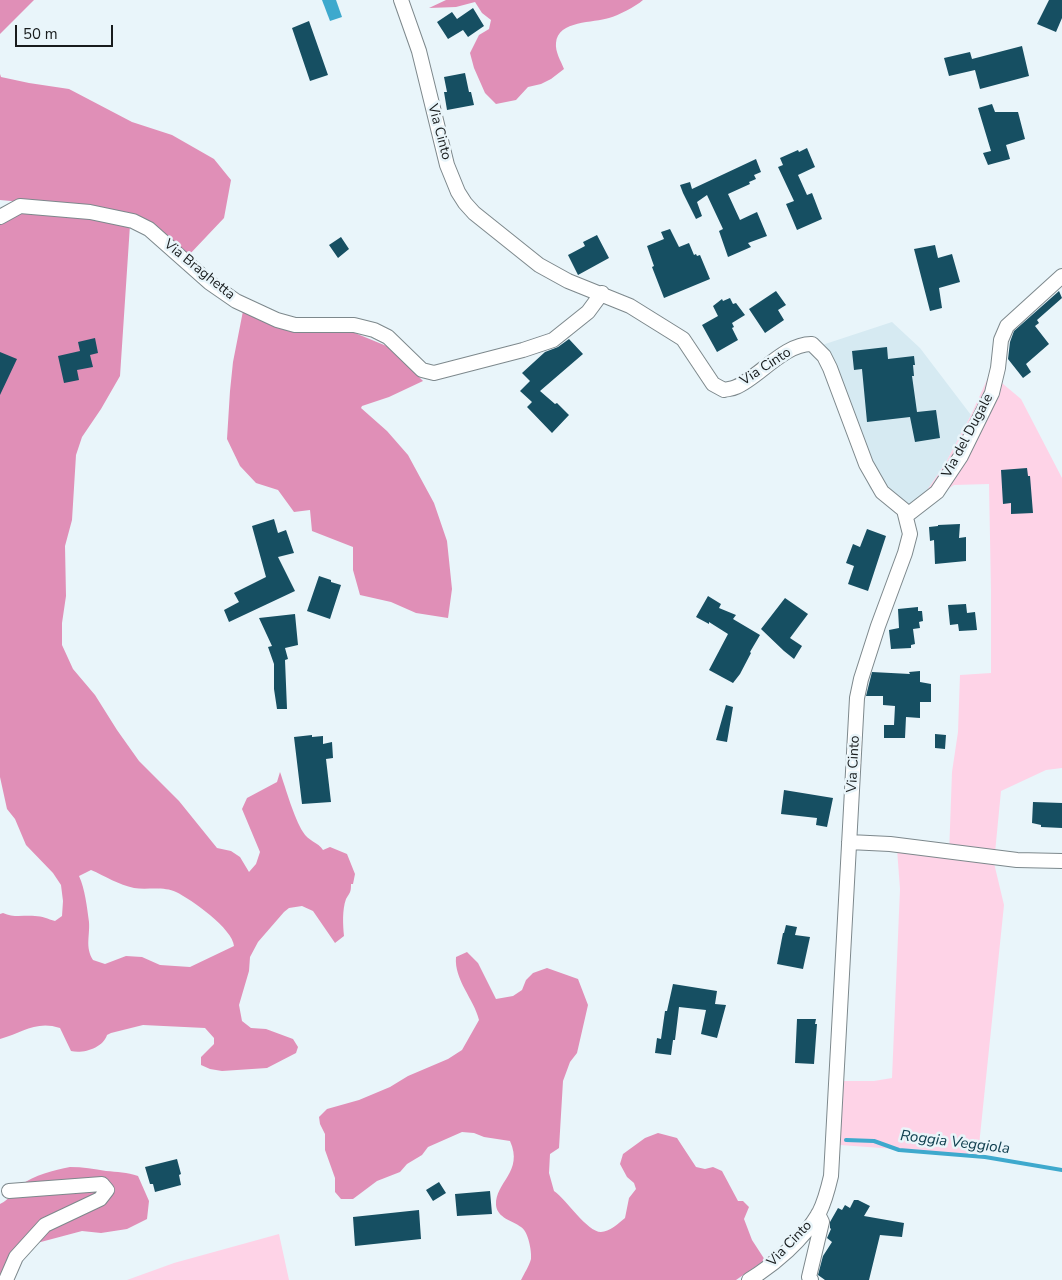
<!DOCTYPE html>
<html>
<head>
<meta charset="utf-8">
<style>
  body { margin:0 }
  #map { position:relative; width:1062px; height:1280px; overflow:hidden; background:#e9f5fa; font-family:"Nunito Sans",sans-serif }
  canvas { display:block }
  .scale { position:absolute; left:15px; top:25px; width:98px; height:22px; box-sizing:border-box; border:2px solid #181c1d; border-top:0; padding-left:6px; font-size:15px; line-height:18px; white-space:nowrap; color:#181c1d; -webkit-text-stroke:4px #e9f5fa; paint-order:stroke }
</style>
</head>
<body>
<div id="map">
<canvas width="1062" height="1280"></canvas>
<div class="scale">50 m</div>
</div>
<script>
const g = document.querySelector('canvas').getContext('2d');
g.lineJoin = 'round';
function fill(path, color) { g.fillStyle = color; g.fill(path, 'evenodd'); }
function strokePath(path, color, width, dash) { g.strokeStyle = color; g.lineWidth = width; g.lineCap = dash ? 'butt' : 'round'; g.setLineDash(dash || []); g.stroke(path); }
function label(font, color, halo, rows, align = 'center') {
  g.font = font + ' "Nunito Sans",sans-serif'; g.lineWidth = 5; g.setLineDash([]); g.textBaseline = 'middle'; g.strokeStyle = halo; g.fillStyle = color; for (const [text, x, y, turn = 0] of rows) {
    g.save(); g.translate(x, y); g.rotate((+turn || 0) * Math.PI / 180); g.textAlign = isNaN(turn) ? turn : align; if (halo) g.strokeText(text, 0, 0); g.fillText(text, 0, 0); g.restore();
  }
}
fill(new Path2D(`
  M 892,322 L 920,348 L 971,415 L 945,464 L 910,515 L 870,489 L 824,365 L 810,349 Z`), '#d6eaf2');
fill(new Path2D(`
  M 990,373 L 1021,399 L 1062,478 L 1062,768 L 1046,770 L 1001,791 L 994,863 L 1004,905 L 978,1155 L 840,1145 L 840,1081 L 874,1081 L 892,1078 L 900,889 L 897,849 L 949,855 L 952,772 L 958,732 L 960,675 L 991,673 L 991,591 L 989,484 L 954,485 L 910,515 L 945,464 L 971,415 Z
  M 279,1234 L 289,1280 L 127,1280 L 174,1263 Z`), '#fed3e7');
fill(new Path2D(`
  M 0,0 L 34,0 L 0,34 Z
  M 446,0 L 643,0 C 635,7 619,15 609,18 C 594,23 558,20 556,43 C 555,52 561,61 564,69 L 551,79 L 541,84 L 528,87 L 516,100 L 496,104 L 485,93 L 474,68 L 470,53 L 479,35 L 489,29 L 491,20 L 482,13 L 475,2 L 456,7 L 429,8 Z
  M 0,74 L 1,77 L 29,83 L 69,89 L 132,122 L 172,135 L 214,159 L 231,180 L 224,218 L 188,256 L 153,226 L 87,208 L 0,200 Z
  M 4,208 L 78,213 L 130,225 L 120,376 L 101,409 L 82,437 L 76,455 L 72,520 L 65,546 L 66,596 L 62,623 L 62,645 L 73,669 L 95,695 L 117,730 L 139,761 L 179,801 L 217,848 L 231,851 L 240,857 L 249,872 L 256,864 L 260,852 L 242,809 L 247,798 L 277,782 L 280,772 C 286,789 294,818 303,832 C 308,841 318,842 323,850 L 330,847 L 347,854 L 355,874 L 353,884 L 351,884 C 351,893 350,892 346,899 C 342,910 343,925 344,936 L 335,943 L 313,911 L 302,906 L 289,908 L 284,912 L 258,942 L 250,957 L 249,971 L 239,1005 L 242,1021 L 251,1028 L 266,1029 L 293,1039 L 298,1047 L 296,1053 L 267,1068 L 222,1071 L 210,1069 L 201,1065 L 201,1057 L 214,1044 L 214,1038 L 205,1028 L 143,1025 L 111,1033 L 107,1035 C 103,1048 83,1054 71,1051 L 60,1028 C 36,1020 22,1033 0,1039 L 0,914 L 3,913 C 14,918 23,915 35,916 C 42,916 48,919 55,921 L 62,916 L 63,901 L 61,885 L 53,873 L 26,845 L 15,819 L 7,809 L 0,777 L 0,215 ZM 91,870 C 105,876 119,885 134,888 C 147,890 164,886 176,892 C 191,899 233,929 234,946 L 190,967 L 160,965 L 142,957 L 126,956 L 105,964 L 93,960 C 85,947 90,936 89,922 C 87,907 85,889 79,876 Z
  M 243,311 L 350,331 L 389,347 L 423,381 L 389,397 L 362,406 L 361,408 L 387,431 L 408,455 L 434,503 L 447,541 L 452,589 L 448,618 L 416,613 L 391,602 L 360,595 L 353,570 L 353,547 L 312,531 L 310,510 L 294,512 L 278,490 L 256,483 L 240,466 L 227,439 L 230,391 L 233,362 Z
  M 467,952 L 478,963 L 496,999 L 513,996 L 522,990 L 526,980 L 533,973 L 547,968 L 578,979 L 588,1005 L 577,1053 L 570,1062 L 563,1081 L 559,1148 L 550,1154 L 549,1173 L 554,1191 C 566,1199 587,1232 601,1232 C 609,1232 619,1223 625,1218 L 629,1198 L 636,1189 L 634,1183 L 627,1177 L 620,1164 L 623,1154 L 645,1138 L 658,1133 L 677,1138 L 696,1167 L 705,1169 L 713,1167 L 722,1171 L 738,1201 L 743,1201 L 749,1207 L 744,1219 L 752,1240 L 765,1260 L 736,1280 L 521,1280 C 524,1274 529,1266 531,1259 C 532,1251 528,1231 521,1227 C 513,1221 497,1218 496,1205 C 495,1182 524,1172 510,1141 L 484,1137 L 474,1133 L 462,1132 L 428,1147 L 422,1155 L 407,1164 L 400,1172 L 377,1181 L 353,1199 L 341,1199 L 335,1192 L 335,1178 L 325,1150 L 325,1134 L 320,1124 L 319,1117 L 327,1109 L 359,1100 L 390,1087 L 408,1076 L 448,1059 L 462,1050 L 479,1020 C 474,999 454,980 456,957 Z
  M 70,1167 C 83,1167 94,1169 106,1171 C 117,1172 127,1172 138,1176 L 149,1201 L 147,1219 L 127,1229 L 101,1233 L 82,1231 L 37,1243 L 9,1256 L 5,1265 L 6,1275 L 0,1280 L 0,1204 C 11,1199 12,1191 21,1185 C 34,1175 54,1170 70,1167 Z`), '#e08fb7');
fill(new Path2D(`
  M 322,0 L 336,0 L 342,17 L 330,21 Z`), '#3ea9cd');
strokePath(new Path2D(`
  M 846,1140 L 874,1141 L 899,1150 L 985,1157 L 1062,1170`), '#3ea9cd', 4);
fill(new Path2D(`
  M 1049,0 L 1062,0 L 1062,18 L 1056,32 L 1037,24 Z
  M 473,8 L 484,26 L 468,37 L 463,30 L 448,39 L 437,22 L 452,12 L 457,19 Z
  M 309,21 L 328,75 L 310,81 L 292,28 Z
  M 1022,46 L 1029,76 L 980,89 L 975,70 L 949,76 L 944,58 L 970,52 L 972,59 Z
  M 465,73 L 469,92 L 471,92 L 474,105 L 447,110 L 444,92 L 447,92 L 444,77 Z
  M 992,104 L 995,112 L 1018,112 L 1025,139 L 1006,145 L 1010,159 L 988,165 L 983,153 L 991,151 L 978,108 Z
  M 807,148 L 815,167 L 798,175 L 807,195 L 812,193 L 822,219 L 797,230 L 786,204 L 794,201 L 778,167 L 783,165 L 780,158 L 798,150 L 799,152 Z
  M 756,159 L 761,172 L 754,175 L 756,179 L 749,182 L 750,184 L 728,194 L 740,220 L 757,212 L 767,236 L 748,243 L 751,247 L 728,257 L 719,231 L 723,229 L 707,195 L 697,202 L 702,216 L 696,219 L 683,193 L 680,185 L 690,182 L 692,189 Z
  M 670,229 L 679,247 L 689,243 L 694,255 L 696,254 L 697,256 L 700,255 L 710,279 L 664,298 L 652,267 L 654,266 L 647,246 L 664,239 L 661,232 Z
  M 597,235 L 609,258 L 578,275 L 568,255 L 585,246 L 583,242 Z
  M 341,237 L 349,249 L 338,258 L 329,245 Z
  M 935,245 L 938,258 L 952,254 L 960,282 L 939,288 L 942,308 L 930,311 L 914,249 Z
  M 776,291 L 786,305 L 778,310 L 784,320 L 765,333 L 749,309 Z
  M 1059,291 L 1062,298 L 1037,320 L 1039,323 L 1035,326 L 1049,344 L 1026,364 L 1031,372 L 1023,378 L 1008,359 L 1010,342 L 1014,331 Z
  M 730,298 L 733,304 L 736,303 L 745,315 L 732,323 L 734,327 L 732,328 L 738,340 L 717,352 L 702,325 L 718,316 L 713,306 L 722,299 L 723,301 Z
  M 95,338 L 98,353 L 90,355 L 93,367 L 77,370 L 79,380 L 64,383 L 58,356 L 80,351 L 78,342 Z
  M 569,339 L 583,354 L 540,391 L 555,404 L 557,403 L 569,415 L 552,433 L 527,407 L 532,402 L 520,391 L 530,381 L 522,373 L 545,352 L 558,347 Z
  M 887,347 L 888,359 L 914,356 L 915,365 L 913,365 L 914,376 L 912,376 L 917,412 L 936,410 L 940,438 L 915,442 L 910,417 L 867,422 L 862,369 L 854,370 L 852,351 Z
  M 0,352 L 17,359 L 0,395 Z
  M 1027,468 L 1028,476 L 1030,476 L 1033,513 L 1011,514 L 1011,503 L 1003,504 L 1001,470 Z
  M 274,519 L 278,533 L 286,530 L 294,553 L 278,557 L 295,591 L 229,622 L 224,610 L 239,602 L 234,593 L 266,577 L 252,526 Z
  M 960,524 L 959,538 L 966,537 L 966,561 L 935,564 L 934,540 L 930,541 L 929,527 L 938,526 L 938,525 Z
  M 867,529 L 886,536 L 868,591 L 848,584 L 854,566 L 846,563 L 853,544 L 860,547 Z
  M 319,576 L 331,580 L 331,582 L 341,585 L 330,619 L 307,611 Z
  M 708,596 L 721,604 L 719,608 L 736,615 L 733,619 L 760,635 L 750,652 L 751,653 L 740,674 L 733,683 L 709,670 L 728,634 L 709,622 L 709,624 L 696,617 Z
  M 785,598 L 808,614 L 790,638 L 802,646 L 794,659 L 784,651 L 761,629 Z
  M 966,604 L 967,613 L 975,612 L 977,630 L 959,631 L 958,624 L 950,625 L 948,605 Z
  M 918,607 L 918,611 L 922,611 L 923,621 L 919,622 L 920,628 L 913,629 L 915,644 L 911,645 L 911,648 L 891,649 L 889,630 L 899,628 L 898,609 Z
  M 295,614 L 298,645 L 285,648 L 288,659 L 285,660 L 287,709 L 277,709 L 274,689 L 274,664 L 268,647 L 272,646 L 259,618 Z
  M 920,671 L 920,682 L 931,684 L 931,702 L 920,702 L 920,718 L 906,717 L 905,738 L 884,738 L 884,725 L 894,725 L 895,706 L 883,705 L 883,696 L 866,696 L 872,672 L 910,674 L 909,672 Z
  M 726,705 L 733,707 L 727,742 L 716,740 Z
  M 935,734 L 946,735 L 945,749 L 935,748 Z
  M 312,735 L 312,737 L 323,736 L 323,744 L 332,742 L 333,758 L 326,759 L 331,802 L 302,804 L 294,737 Z
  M 784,790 L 833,798 L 827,827 L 816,825 L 817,818 L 781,814 Z
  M 1033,802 L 1062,803 L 1062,828 L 1041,827 L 1041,825 L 1032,823 Z
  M 786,925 L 797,927 L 795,935 L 810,937 L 803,969 L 777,964 L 783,933 L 784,933 Z
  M 673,984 L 717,991 L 715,1004 L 726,1005 L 717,1038 L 701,1034 L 706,1010 L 679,1007 L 675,1040 L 673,1040 L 671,1055 L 655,1053 L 657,1038 L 661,1039 L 665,1011 L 667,1011 Z
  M 797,1019 L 816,1019 L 815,1024 L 817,1024 L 814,1064 L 795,1063 Z
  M 177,1159 L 181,1174 L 179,1175 L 181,1185 L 155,1192 L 153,1184 L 150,1184 L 145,1167 Z
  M 439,1182 L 446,1193 L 433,1201 L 426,1190 Z
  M 490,1191 L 492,1214 L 457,1216 L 455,1194 Z
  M 854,1200 L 858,1200 L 870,1206 L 864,1216 L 904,1223 L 902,1237 L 880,1235 L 869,1280 L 825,1280 L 818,1275 L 823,1256 L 832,1242 L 827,1238 L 831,1229 L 830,1228 L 830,1222 L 838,1208 L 842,1210 L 845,1205 L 850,1208 Z
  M 419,1210 L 421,1239 L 355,1246 L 353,1217 Z`), '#164f62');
const minor = new Path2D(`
  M 401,0 L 419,51 L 447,165 L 458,192 L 465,203 L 474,213 L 539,265 L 568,281 L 630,306 L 683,339 L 713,384 L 724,390 C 728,389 732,389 736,387 C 758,378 785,343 812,344 L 824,356 L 830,368 L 866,464 L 882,492 L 904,510 L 910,534 L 905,553 L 878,626 L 861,679 L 857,698 L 831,1176 C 828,1189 825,1201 819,1213 C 803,1240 775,1264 749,1280
  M 0,217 L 20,206 L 90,212 L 133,221 L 149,229 L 210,283 L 236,301 L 277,320 L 295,325 L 354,325 L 374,330 L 388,337 L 422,370 L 434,373 L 523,350 L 553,340 L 588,312 L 602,293
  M 906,516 L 937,492 L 961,456 L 992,393 L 998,368 L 1001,340 L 1007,326 L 1062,276
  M 849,842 L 890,844 L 1017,860 L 1062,861
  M 6,1280 L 16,1257 L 45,1225 L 100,1199 L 107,1190 L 102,1184 L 9,1191
  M 811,1280 L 809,1277 L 822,1222 L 818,1214`);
strokePath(minor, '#7d888c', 16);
strokePath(minor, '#fff', 14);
label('14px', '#181c1d', '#e9f5fa', [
  ["Via Cinto",439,132,75],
  ["Via Braghetta",199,270,39],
  ["Via Cinto",766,367,-33],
  ["Via del Dugale",968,436,-62],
  ["Via Cinto",854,764,-87],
  ["Via Cinto",790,1244,-46]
]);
label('italic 15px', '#124050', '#e9f5fa', [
  ["Roggia Veggiola",955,1143,7]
]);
</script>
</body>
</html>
